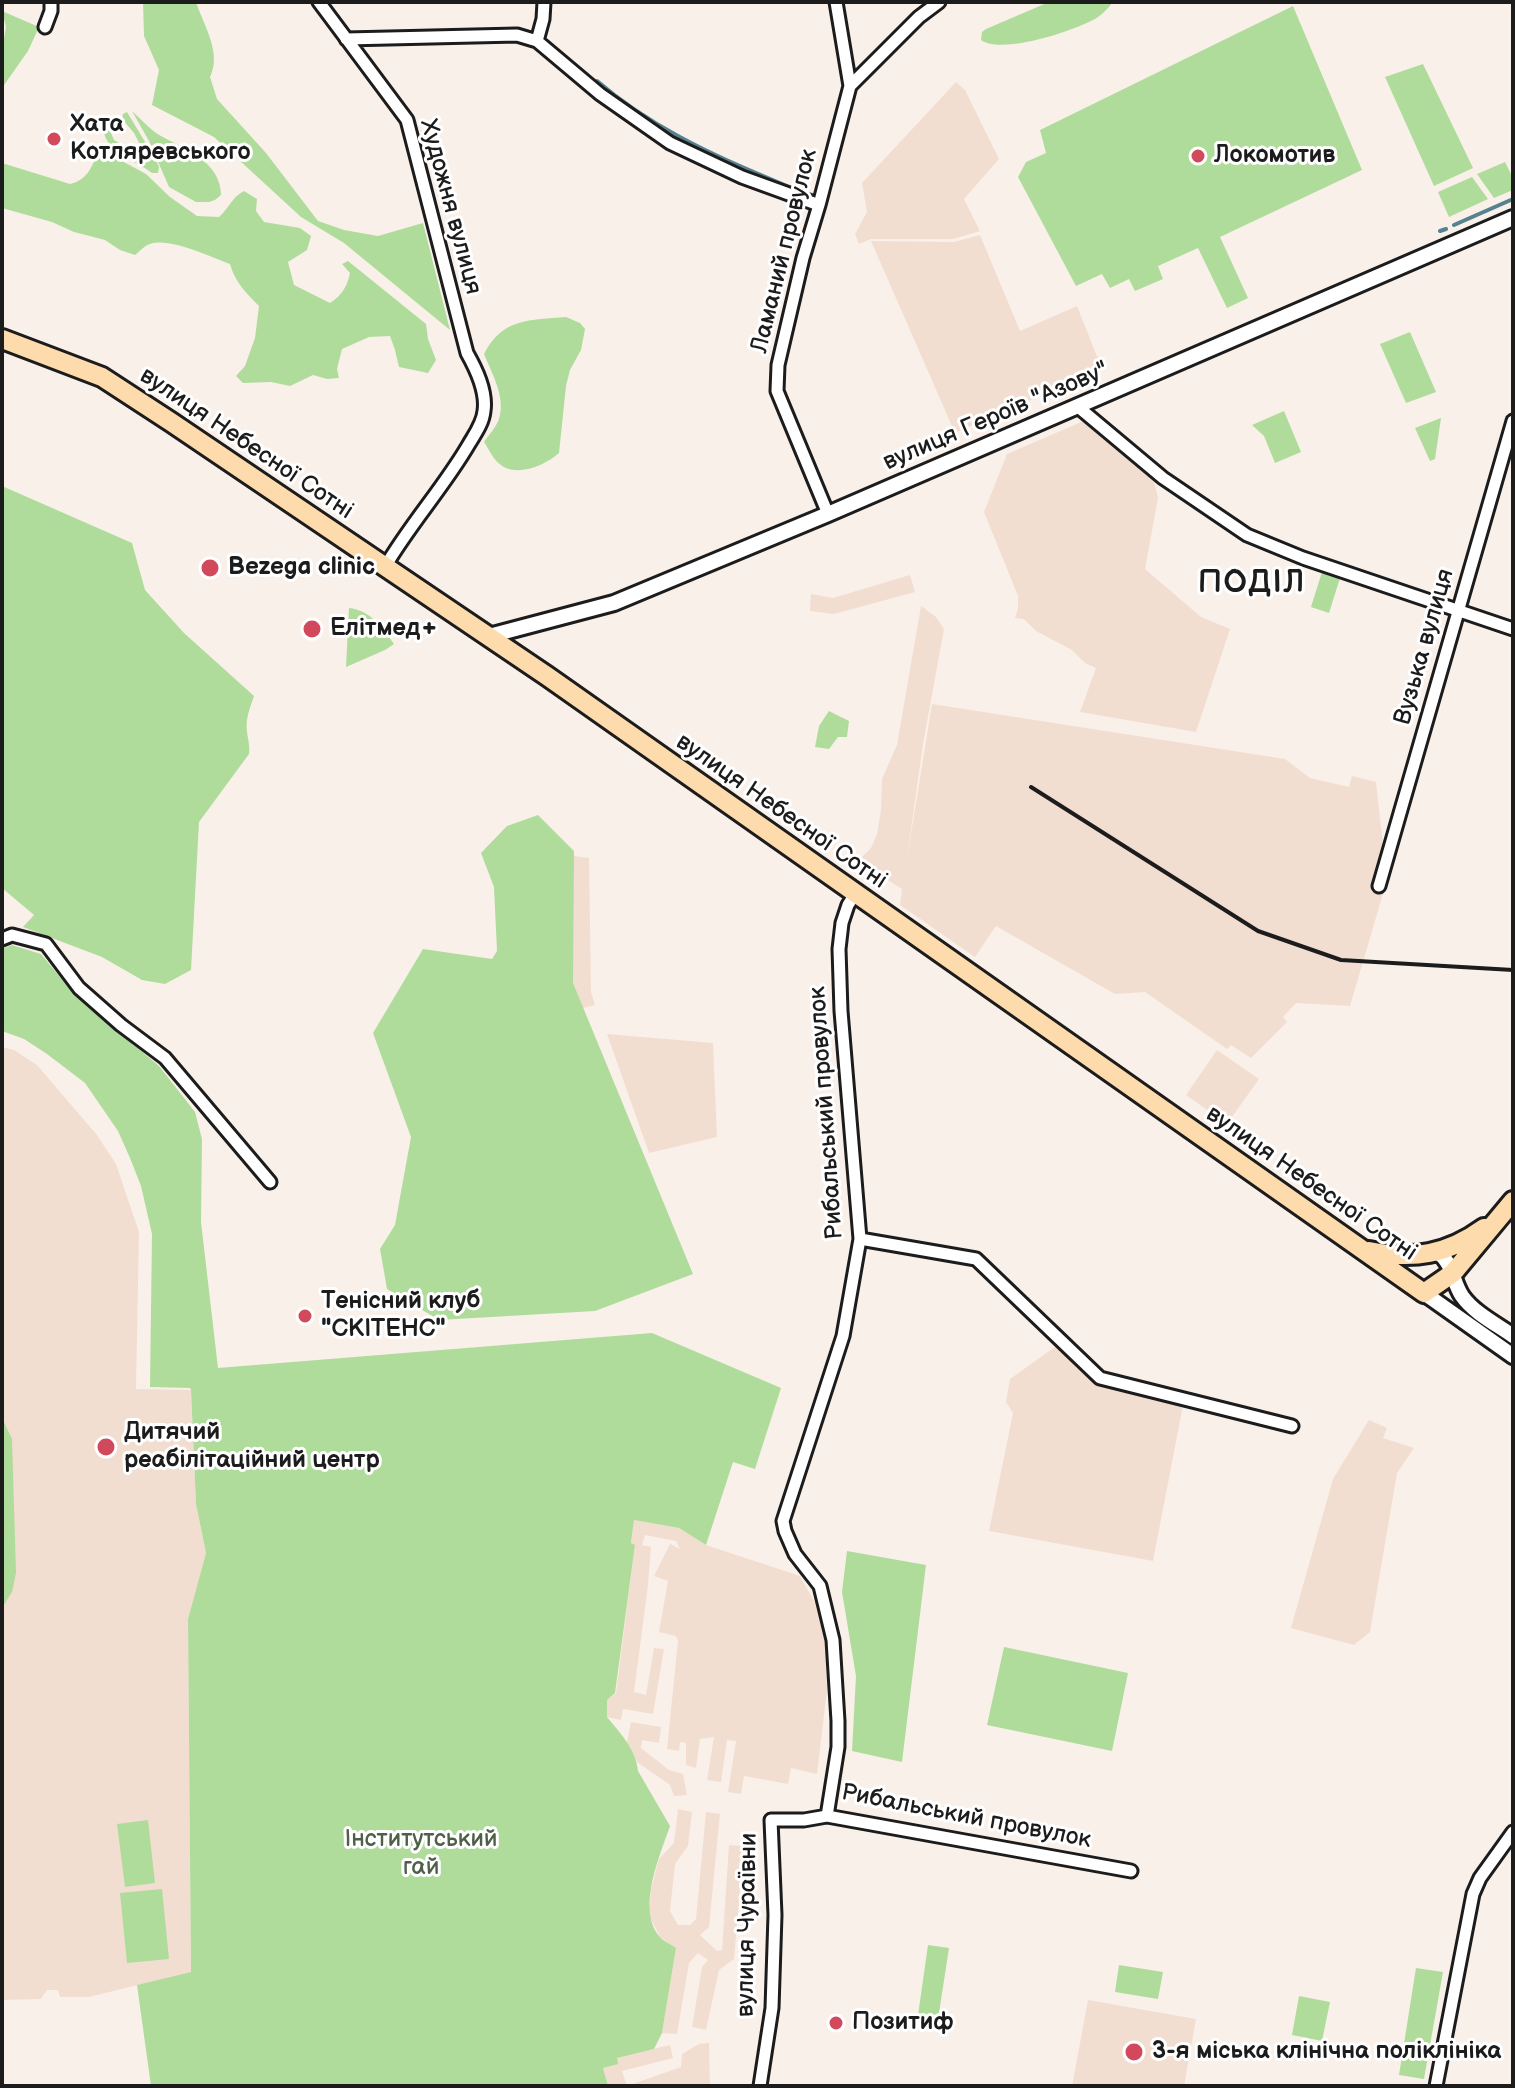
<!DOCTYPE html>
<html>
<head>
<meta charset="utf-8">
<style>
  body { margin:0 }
  #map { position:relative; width:1515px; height:2088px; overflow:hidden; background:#f9f0ea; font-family:"Balsamiq Sans",sans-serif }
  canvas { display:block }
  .frame { position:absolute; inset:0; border:4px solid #1c1c1c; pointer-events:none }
</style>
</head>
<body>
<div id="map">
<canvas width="1515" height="2088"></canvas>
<div class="frame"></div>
</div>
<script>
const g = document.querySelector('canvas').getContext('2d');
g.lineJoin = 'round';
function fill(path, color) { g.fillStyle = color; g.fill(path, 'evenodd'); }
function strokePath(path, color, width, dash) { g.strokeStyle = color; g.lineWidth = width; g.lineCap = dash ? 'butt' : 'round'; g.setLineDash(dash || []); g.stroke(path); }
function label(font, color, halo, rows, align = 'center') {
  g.font = font + ' "Balsamiq Sans",sans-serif'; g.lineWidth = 6; g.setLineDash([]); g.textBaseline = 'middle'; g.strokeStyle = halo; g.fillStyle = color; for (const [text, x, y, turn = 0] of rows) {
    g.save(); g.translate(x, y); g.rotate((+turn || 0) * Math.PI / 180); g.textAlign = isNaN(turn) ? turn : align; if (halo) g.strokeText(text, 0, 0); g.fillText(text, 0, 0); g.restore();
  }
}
fill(new Path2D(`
  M 956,82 L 965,90 L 999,159 L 964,199 L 980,231 L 953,239 L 871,239 L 859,244 L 855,234 L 867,212 L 862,183 Z
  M 980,235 L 1020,331 L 1077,306 L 1102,369 L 955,433 L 871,241 L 954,242 Z
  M 1086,420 L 1148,468 L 1153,477 L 1158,498 L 1145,569 L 1201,617 L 1230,629 L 1196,732 L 1080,712 L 1096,668 L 1085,663 L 1072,650 L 1036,631 L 1024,619 L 1015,618 L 1018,608 L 1018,596 L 984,512 L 1007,454 Z
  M 910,575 L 915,592 L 834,614 L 810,611 L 811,594 L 833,598 Z
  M 921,606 L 936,617 L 944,629 L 923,744 L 907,858 L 932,704 L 1285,759 L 1310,778 L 1349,787 L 1352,776 L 1376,782 L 1387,880 L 1350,1006 L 1296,1003 L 1283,1017 L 1287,1022 L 1251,1058 L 1231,1045 L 1227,1049 L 1145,992 L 1115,994 L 996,926 L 975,957 L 900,905 L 902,889 L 858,861 L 871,848 L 877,834 L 881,810 L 882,779 L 897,745 Z
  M 553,842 L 574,856 L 589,858 L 591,992 L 595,1005 L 569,1012 Z
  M 607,1034 L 713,1043 L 717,1137 L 649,1153 Z
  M 2,1047 L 14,1050 L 37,1065 L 97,1135 L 116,1164 L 139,1232 L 136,1389 L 191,1390 L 196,1504 L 206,1553 L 188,1619 L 191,1972 L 89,1997 L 60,1997 L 58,1990 L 47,1990 L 41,1999 L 2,2000 Z
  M 1217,1050 L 1259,1079 L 1227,1124 L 1186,1095 Z
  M 1059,1344 L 1124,1388 L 1183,1405 L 1153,1561 L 989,1531 L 1013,1413 L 1006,1402 L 1010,1379 Z
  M 1369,1420 L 1387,1428 L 1383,1438 L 1414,1448 L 1397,1473 L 1370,1632 L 1354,1645 L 1291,1628 L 1333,1479 Z
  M 634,1520 L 679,1528 L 706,1545 L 800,1576 L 815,1603 L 826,1646 L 827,1690 L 817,1774 L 791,1768 L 788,1784 L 744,1776 L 741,1794 L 728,1792 L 736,1741 L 727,1740 L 721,1782 L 707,1780 L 714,1737 L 700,1739 L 696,1768 L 686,1765 L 686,1743 L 680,1742 L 679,1751 L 667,1749 L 678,1641 L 676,1636 L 659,1632 L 668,1581 L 654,1576 L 670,1544 L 680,1549 L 676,1541 L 645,1535 L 642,1545 L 651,1547 L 648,1585 L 634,1692 L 646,1695 L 654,1648 L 664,1649 L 653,1714 L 623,1709 L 621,1720 L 607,1717 L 607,1700 L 616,1693 L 635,1545 L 631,1544 Z
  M 631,1722 L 661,1727 L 659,1743 L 642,1740 L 641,1748 L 669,1770 L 683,1774 L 687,1795 L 674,1796 L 670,1785 L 637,1762 L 627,1742 Z
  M 678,1809 L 692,1812 L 688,1846 L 675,1864 L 670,1911 L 678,1925 L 690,1925 L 696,1919 L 706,1812 L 720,1814 L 709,1927 L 700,1935 L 717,1951 L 722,1950 L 729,1845 L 744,1846 L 734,1959 L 719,1970 L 706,2030 L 692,2027 L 702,1967 L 708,1960 L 698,1953 L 689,1963 L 677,2034 L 662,2033 L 676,1948 L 660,1937 L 649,1915 L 651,1890 L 659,1859 L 674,1843 Z
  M 1088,2000 L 1196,2019 L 1184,2086 L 1072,2086 Z
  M 709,2043 L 710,2086 L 608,2086 L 603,2068 L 617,2064 L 616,2058 L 670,2045 L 673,2058 L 622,2071 L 627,2086 L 681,2067 L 682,2054 L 699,2044 Z`), '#f2ded0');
fill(new Path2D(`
  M 143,2 L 196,2 C 204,26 222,53 210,77 L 217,99 L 266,153 L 318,221 L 344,230 L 378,236 L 423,223 L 450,330 L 344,243 L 301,217 L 214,137 L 152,105 L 159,70 L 144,36 Z
  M 1049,2 L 1113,2 C 1108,8 1102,15 1095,19 C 1073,31 1002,55 981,40 L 982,32 L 986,29 Z
  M 1293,6 L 1362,170 L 1220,237 L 1248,298 L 1227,308 L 1198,248 L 1158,266 L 1163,279 L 1135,291 L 1129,279 L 1110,288 L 1102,274 L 1076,286 L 1018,177 L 1026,162 L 1046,153 L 1040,130 Z
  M 2,11 L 39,27 L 28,51 L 2,88 L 2,50 L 6,27 Z
  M 1423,64 L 1473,168 L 1434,186 L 1385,77 Z
  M 132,111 C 141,119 150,130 161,136 C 185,149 221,162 221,195 L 215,200 L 209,202 L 196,202 L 169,187 L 149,141 Z
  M 127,112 L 156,160 L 159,167 L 158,173 L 152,173 C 134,159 102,152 103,124 L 110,123 L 110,131 L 114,140 L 149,162 L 134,133 L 122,119 L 123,114 Z
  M 96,154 L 109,154 L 146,174 L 170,197 L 197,216 L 219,217 C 230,207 231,198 244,191 L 257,199 L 256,211 L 264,222 L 300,228 L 311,236 L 307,250 L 288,262 L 294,285 L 330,303 C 342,295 347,287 350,273 L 342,264 L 348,261 L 426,324 L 428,339 L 436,360 L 428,373 L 399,367 L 395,350 L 390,336 L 369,337 L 342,349 L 337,369 L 339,378 L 327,379 L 313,375 L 290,386 L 271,382 L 243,383 L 236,376 L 245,366 L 255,338 L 259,306 C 246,293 235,282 230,264 C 210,257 170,237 150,244 C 145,245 139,252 135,255 L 120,250 L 105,240 L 74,232 L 52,222 L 2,208 L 2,163 L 70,184 C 85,181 93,168 96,154 Z
  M 1505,162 L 1513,178 L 1513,190 L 1494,198 L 1477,174 Z
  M 1472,177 L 1488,199 L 1449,217 L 1438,192 Z
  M 566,317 L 580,323 L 585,329 L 581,350 L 570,370 L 566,386 L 559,453 C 547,464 521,476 504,467 C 494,462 490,451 484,442 C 489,435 496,427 499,419 C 506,397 492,374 484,354 C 502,318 530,320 566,317 Z
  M 1410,332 L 1436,392 L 1406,403 L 1380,344 Z
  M 1284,411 L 1301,452 L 1275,463 L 1264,436 L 1252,425 Z
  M 1441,418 L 1435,459 L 1430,461 L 1415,428 Z
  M 2,486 L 132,543 L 145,590 L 184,633 L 254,696 C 250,708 245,719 247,732 C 248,740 250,745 249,754 L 199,822 L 191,970 L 165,984 L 142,980 L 102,957 L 23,927 L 34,915 L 2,888 Z
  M 1322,572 L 1340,578 L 1329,613 L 1311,607 Z
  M 349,608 C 370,610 383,628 394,644 L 385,650 L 346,667 Z
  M 829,711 L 849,721 L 847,737 L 838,737 L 829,749 L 815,747 L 819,726 Z
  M 538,815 L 574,851 L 573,983 L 693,1274 L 595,1311 L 439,1320 L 387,1289 L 380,1249 L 395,1225 L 411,1137 L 373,1033 L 423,949 L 492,959 L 497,951 L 494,887 L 481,853 L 507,826 Z
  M 12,945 L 41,954 L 75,995 L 159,1066 L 195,1112 L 202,1139 L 201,1222 L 218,1368 L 652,1333 L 781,1388 L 755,1469 L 733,1462 L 706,1545 L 679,1528 L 634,1520 L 631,1543 L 635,1545 L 615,1693 L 607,1700 L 607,1717 C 620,1733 636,1749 638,1771 L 670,1826 C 660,1855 636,1910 660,1937 C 663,1941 671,1944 676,1948 L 662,2033 L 654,2049 L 617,2058 L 618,2064 L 603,2068 L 608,2086 L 151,2086 L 137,1985 L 191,1972 L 188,1619 L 206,1553 L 196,1504 L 191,1390 L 190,1388 L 150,1387 L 152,1234 L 141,1186 L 130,1158 L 118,1131 L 85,1083 L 47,1054 L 24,1039 L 2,1031 L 2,949 Z
  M 2,1418 L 12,1439 L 16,1573 L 12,1592 L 2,1608 Z
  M 847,1551 L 926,1565 L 902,1762 L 852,1751 L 856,1676 L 842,1592 Z
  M 1004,1647 L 1128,1673 L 1112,1751 L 987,1725 Z
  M 148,1820 L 155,1883 L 125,1887 L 117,1824 Z
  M 162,1889 L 169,1959 L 127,1963 L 120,1893 Z
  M 928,1945 L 949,1948 L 937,2026 L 917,2022 Z
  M 1119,1965 L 1163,1972 L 1158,1999 L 1115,1992 Z
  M 1416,1968 L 1443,1972 L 1424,2079 L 1399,2075 Z
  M 1299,1996 L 1330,2002 L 1322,2041 L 1292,2035 Z`), '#afdc9b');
strokePath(new Path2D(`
  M 597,81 C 647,124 707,153 768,178 C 784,185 798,191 815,196
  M 1454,225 L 1513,199
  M 1440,231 L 1446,229`), '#568290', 4);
const minor = new Path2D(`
  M 319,2 L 407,120 L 467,353 C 476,369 487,391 484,411 C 483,423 475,434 469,444 C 444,487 410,524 385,567
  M 45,27 L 51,11 L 51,2
  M 346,39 L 517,35 L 537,41 L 600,94 L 670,143 L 742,177 L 819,205
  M 537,41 L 543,19 L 544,2
  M 850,86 L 919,17 L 939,2
  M 1077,406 L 1163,478 L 1247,535 L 1303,558 L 1513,629
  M 828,514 L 777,391 L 778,365 L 803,258 L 819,205 L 850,86 L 836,2
  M 1379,886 L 1513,421
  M 2,939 L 12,935 L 46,944 L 79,988 L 121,1025 L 165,1058 L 270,1182
  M 860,1239 L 976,1259 L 1100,1378 L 1292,1426
  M 827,1816 L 838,1747 L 838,1721 L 833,1640 L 820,1586 L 795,1554 L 785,1531 L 783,1521 L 843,1336 L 860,1239 L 841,1011 L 839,949 L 842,923 L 848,905 L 855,894
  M 760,2086 L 772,2008 L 775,1915 L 771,1820 L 804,1820 L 827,1816 L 1131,1871
  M 1436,2086 L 1473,1894 L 1480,1878 L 1513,1832`);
const tertiary = new Path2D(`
  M 489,636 L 614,603 L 828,514 L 1513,218
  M 1437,1252 C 1453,1262 1452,1281 1462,1296 C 1474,1313 1496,1324 1513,1336
  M 1424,1293 L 1513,1356`);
const primary = new Path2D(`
  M 2,339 L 102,377 L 171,422 L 547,676 L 1424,1293 L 1453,1273 L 1513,1201
  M 1369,1251 C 1413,1260 1447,1255 1484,1228`);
strokePath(minor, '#1c1c1c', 17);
strokePath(tertiary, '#1c1c1c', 20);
strokePath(primary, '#1c1c1c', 24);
strokePath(minor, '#fff', 11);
strokePath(tertiary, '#fff', 14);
strokePath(primary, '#fedbac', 18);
strokePath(new Path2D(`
  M 1031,787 L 1258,931 L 1341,960 L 1513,970`), '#1c1c1c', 4);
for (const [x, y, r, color] of [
  [54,139,8,"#d1495b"],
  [1198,156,8,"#d1495b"],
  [210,568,10,"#d1495b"],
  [312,629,10,"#d1495b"],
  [305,1316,8,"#d1495b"],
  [106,1447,10,"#d1495b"],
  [836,2023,8,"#d1495b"],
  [1134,2052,10,"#d1495b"]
]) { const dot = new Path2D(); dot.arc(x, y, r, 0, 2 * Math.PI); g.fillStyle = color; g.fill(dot); strokePath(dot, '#fff', 3); }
label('bold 24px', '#1c1c1c', '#fff', [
  ["Хата",70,125],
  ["Котляревського",70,153],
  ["Локомотив",1214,156],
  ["Bezega clinic",228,568],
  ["Елітмед+",330,629],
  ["Тенісний клуб",321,1302],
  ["\"СКІТЕНС\"",321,1330],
  ["Дитячий",124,1433],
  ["реабілітаційний центр",124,1461],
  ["Позитиф",852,2023],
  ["3-я міська клінічна поліклініка",1152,2052]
], 'left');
label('24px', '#1c1c1c', '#fff', [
  ["Художня вулиця",450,207,75],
  ["Ламаний провулок",785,251,-76],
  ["вулиця Героїв \"Азову\"",996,417,-23],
  ["вулиця Небесної Сотні",246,444,34],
  ["Вузька вулиця",1425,647,-74],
  ["вулиця Небесної Сотні",781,812,35],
  ["Рибальський провулок",827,1113,-94],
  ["вулиця Небесної Сотні",1311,1184,35],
  ["Рибальський провулок",966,1817,11],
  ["вулиця Чураївни",748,1925,-89]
]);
label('24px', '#4f5f48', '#fff', [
  ["Інститутський",421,1840],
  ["гай",421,1868]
]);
g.letterSpacing = '2px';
label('bold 32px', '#1c1c1c', '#fff', [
  ["ПОДІЛ",1252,584]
]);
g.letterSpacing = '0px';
</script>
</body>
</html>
